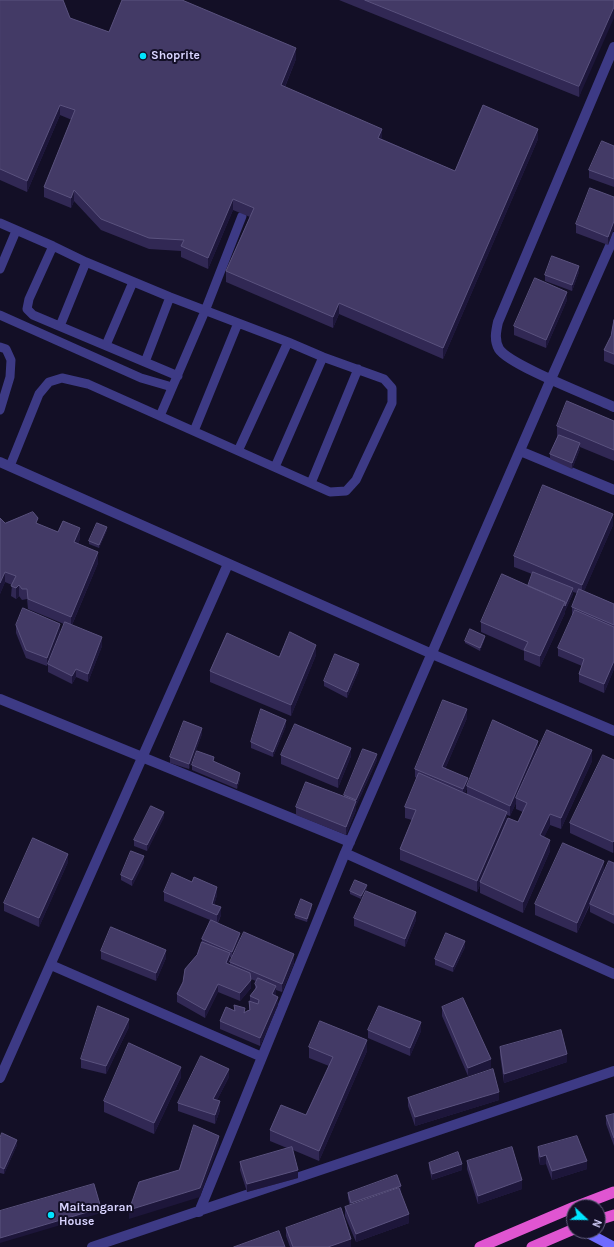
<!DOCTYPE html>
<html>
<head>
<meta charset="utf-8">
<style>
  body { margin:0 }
  #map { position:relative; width:614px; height:1247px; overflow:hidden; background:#130f26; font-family:Karla,sans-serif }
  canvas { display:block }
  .north { position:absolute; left:566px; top:1199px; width:40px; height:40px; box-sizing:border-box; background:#130f26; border:1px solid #625e7d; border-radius:50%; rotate:112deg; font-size:11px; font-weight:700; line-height:16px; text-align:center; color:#d9d4ff }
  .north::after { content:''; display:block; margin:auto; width:14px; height:18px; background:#00e5ff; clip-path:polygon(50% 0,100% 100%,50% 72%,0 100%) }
</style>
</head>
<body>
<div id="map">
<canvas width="614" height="1247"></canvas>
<div class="north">N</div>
</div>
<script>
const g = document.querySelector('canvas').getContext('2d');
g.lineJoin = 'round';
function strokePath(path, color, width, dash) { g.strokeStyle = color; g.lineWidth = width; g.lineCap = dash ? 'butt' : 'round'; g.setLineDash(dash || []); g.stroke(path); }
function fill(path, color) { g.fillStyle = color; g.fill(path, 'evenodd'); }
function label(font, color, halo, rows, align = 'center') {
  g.font = font + ' Karla,sans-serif'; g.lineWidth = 4; g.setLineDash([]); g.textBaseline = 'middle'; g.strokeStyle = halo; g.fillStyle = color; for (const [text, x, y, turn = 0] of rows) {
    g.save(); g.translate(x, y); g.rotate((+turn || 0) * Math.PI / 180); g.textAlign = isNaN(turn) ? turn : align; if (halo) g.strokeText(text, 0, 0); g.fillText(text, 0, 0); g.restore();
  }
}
strokePath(new Path2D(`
  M 0,223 L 53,246 L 86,262 L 170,297 L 288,342 L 323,357 L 384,379 L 392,388 L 392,403 L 356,480 L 346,491 L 330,492 L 88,384 L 62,378 L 49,382 L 39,394 L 10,466
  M 53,246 L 29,299 L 27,309 L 33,315 L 178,376
  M 0,269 L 16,231
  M 0,315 L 141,378 L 172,387
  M 60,326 L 86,262
  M 106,345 L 133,282
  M 0,347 L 6,349 L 11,360 L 10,377 L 0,410
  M 145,362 L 170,297
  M 160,416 L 205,311 L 242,216
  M 194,431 L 238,323
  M 238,451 L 288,342
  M 275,467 L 323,357
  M 311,483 L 358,369`), '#3d3a85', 9);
strokePath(new Path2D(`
  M 614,47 L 498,322 C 496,331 494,340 499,349 C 509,365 593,397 614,407
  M 520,451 L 614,490
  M 0,462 L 432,654 L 614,731
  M 0,699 L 350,842
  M 345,853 L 614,974
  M 51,965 L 262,1057
  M 0,1078 L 228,564
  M 199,1212 L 345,853 L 551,379 L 614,237
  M 92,1247 L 614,1071`), '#3d3a85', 10);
strokePath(new Path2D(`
  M 584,1231 L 614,1247`), '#6f6bff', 10);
strokePath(new Path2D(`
  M 575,1207 L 614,1192
  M 598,1220 L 614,1215
  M 480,1247 L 574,1207
  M 532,1247 L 574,1229`), '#e055d1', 11);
fill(new Path2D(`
  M 0,0 L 70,18 L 109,32 L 296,59 L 285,87 L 382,139 L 455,171 L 538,139 L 443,359 L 339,314 L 333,328 L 226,282 L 226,271 L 250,217 L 233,210 L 208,269 L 181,257 L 181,251 L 149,249 L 101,230 L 74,201 L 71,208 L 44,197 L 44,187 L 72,120 L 60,115 L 27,192 L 0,180 Z
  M 339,0 L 614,0 L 579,97 Z
  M 614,146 L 614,187 L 589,178 L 589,170 Z
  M 614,197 L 614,229 L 608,245 L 576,233 L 576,224 Z
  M 579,272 L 572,291 L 545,281 L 545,275 Z
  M 567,300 L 546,348 L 514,335 L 514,326 Z
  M 614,320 L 614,365 L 604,361 L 604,350 L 611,336 Z
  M 614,421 L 614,461 L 580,447 L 580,449 L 572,469 L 550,459 L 550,454 L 557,437 L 557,426 Z
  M 0,518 L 5,523 L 38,524 L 58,532 L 80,539 L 78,543 L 98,563 L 72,625 L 102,646 L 88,682 L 76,677 L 72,684 L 48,672 L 48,664 L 64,624 L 28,609 L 27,599 L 22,600 L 19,596 L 16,599 L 11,596 L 12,585 L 5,582 L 0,594 Z
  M 613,525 L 584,591 L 614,604 L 614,669 L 604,693 L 579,682 L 579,674 L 582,666 L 558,656 L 558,648 L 573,615 L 572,615 L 572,607 L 577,593 L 573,592 L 573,594 L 565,611 L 565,613 L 540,667 L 524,660 L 524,651 L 481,632 L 481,622 L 528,586 L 532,574 L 514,567 L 514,556 Z
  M 107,530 L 99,548 L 89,544 L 89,541 Z
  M 16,625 L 60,632 L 47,666 L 26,658 L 16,633 Z
  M 485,638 L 480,651 L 465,643 L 465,641 Z
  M 316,655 L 291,716 L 210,682 L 210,671 L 279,657 Z
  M 359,670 L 347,698 L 324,686 L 324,681 Z
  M 467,718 L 445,769 L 468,784 L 538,749 L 592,761 L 561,829 L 550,825 L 544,837 L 550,851 L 523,913 L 480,893 L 480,885 L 477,892 L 400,860 L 400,849 L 412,820 L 405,818 L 405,807 L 417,778 L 415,777 L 415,769 ZM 467,788 L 467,794 L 465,793 ZM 516,803 L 516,809 L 523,812 L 518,822 L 507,820 L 507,815 L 510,816 Z
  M 286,726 L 273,757 L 251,748 L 251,742 Z
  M 202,734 L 189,769 L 170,763 L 170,757 Z
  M 281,755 L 351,756 L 338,788 L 281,764 Z
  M 377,760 L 356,806 L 356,805 L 356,810 L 346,835 L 296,815 L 296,807 L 344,797 L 344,795 Z
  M 614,760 L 614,851 L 613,853 L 570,833 L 570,823 Z
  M 214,761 L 240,779 L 237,789 L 192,770 L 192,765 Z
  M 164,817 L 147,851 L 134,846 L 134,840 Z
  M 68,862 L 39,927 L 4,911 L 4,903 Z
  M 144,862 L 132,886 L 121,880 L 121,875 Z
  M 614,863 L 614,924 L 590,912 L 590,905 L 577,933 L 535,915 L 535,904 L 604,871 L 596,890 Z
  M 367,888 L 361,899 L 350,894 L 350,891 Z
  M 164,892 L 217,895 L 214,905 L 221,915 L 218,923 L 240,939 L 232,958 L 230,957 L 230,961 L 228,965 L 230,965 L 230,962 L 294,963 L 282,992 L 276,990 L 275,996 L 278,1005 L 260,1046 L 220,1029 L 220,1021 L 234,1010 L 234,1005 L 245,1012 L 249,1010 L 249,1001 L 250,1001 L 250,996 L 255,989 L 255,984 L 256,981 L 251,979 L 251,988 L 240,1001 L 218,992 L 205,1018 L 177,1002 L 177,994 L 197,955 L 202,942 L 202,939 L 210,920 L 164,901 Z
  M 312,907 L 307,922 L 295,918 L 295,915 Z
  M 354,918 L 416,920 L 405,947 L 354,926 Z
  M 465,947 L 453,972 L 435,965 L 435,959 Z
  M 101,951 L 166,958 L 156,981 L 101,959 Z
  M 442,1007 L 491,1068 L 468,1076 L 442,1016 Z
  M 129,1027 L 106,1074 L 81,1068 L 81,1059 Z
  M 368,1030 L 421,1031 L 410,1056 L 368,1038 Z
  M 309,1047 L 367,1051 L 319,1161 L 293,1150 L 298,1178 L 247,1192 L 240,1170 L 240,1162 L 287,1148 L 270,1141 L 270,1130 L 306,1115 L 329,1066 L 309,1058 Z
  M 500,1047 L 567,1062 L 504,1083 L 500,1055 Z
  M 181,1077 L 154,1134 L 104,1112 L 104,1101 Z
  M 229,1077 L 217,1100 L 220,1110 L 215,1124 L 178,1111 L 178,1103 Z
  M 408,1098 L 499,1100 L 415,1126 L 408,1106 Z
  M 614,1114 L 614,1146 L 606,1124 L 606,1116 Z
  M 0,1138 L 17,1145 L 4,1174 L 0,1173 Z
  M 538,1147 L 587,1169 L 552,1180 L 546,1164 L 540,1165 L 538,1156 Z
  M 467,1161 L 522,1189 L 478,1204 L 467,1169 Z
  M 429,1163 L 462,1170 L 432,1180 L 429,1168 Z
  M 400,1192 L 409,1223 L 356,1242 L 345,1216 L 345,1207 L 350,1206 L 348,1198 L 348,1193 L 401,1192 Z
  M 286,1228 L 351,1247 L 290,1247 L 286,1236 Z`), '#312854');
fill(new Path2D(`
  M 614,7 L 614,18 L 579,97 L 579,86 Z
  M 296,48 L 296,59 L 281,96 L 281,85 Z
  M 60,105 L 60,115 L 27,192 L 27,181 Z
  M 382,129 L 382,139 L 378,138 Z
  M 538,129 L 538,139 L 443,359 L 443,348 Z
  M 74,190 L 74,201 L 71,208 L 71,198 Z
  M 233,199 L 233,210 L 208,269 L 208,258 Z
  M 614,221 L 614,229 L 608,245 L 608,237 Z
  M 579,266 L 579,272 L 572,291 L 572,285 Z
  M 567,292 L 567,300 L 546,348 L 546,340 Z
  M 339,303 L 339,314 L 333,328 L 333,317 Z
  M 580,443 L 580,449 L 572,469 L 572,463 Z
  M 613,514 L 613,525 L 582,596 L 582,585 Z
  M 107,527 L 107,530 L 99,548 L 99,545 Z
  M 80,528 L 80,539 L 74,552 L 74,542 Z
  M 98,552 L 98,563 L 71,627 L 71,617 Z
  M 5,572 L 5,582 L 0,594 L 0,583 Z
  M 19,585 L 19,596 L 16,599 L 16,588 Z
  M 573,588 L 573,594 L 565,611 L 565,606 Z
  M 565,602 L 565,613 L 540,667 L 540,656 Z
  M 60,624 L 60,632 L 47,666 L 47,658 Z
  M 485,636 L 485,638 L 480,651 L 480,648 Z
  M 102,637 L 102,646 L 88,682 L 88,674 Z
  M 316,645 L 316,655 L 291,716 L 291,705 Z
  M 614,661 L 614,669 L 604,693 L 604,684 Z
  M 359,664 L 359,670 L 347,698 L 347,692 Z
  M 76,669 L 76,677 L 72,684 L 72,676 Z
  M 467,709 L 467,718 L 442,776 L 442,767 Z
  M 286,720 L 286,726 L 273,757 L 273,752 Z
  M 202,728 L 202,734 L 189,769 L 189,764 Z
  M 538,741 L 538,751 L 516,798 L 516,803 L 510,816 L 510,806 Z
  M 351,748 L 351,756 L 338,788 L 338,779 Z
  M 592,750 L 592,761 L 561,829 L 561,818 Z
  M 377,754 L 377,760 L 356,806 L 356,800 Z
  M 240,773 L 240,779 L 237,789 L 237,784 Z
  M 468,778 L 468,786 L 467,786 L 467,788 L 463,797 L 463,789 Z
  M 356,801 L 356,810 L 346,835 L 346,827 Z
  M 164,812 L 164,817 L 147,851 L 147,845 Z
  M 507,812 L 507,823 L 480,882 L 480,885 L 477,892 L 477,881 Z
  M 550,814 L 550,825 L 540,846 L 540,835 Z
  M 550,840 L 550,851 L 523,913 L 523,902 Z
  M 614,841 L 614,851 L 613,853 L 613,842 Z
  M 68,854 L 68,862 L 39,927 L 39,918 Z
  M 144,856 L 144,862 L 132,886 L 132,880 Z
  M 604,861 L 604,871 L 577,933 L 577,923 Z
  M 367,885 L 367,888 L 361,899 L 361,896 Z
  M 217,887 L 217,895 L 212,912 L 212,904 Z
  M 312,904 L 312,907 L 307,922 L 307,919 Z
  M 221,907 L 221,915 L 217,923 L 217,915 Z
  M 416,912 L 416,920 L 405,947 L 405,939 Z
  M 240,933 L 240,939 L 232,958 L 232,952 Z
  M 465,941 L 465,947 L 453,972 L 453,967 Z
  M 166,950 L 166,958 L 156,981 L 156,973 Z
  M 230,953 L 230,961 L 226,972 L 226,963 Z
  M 294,954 L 294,963 L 282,992 L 282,984 Z
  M 251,980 L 251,988 L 240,1001 L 240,993 Z
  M 218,984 L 218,992 L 205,1018 L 205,1010 Z
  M 276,986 L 276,995 L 272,1003 L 272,994 Z
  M 278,997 L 278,1005 L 260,1046 L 260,1038 Z
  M 129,1019 L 129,1027 L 106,1074 L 106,1066 Z
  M 421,1022 L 421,1031 L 410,1056 L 410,1048 Z
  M 367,1040 L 367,1051 L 319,1161 L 319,1151 Z
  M 567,1054 L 567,1062 L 504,1083 L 504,1074 Z
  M 491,1059 L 491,1068 L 468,1076 L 468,1068 Z
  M 181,1067 L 181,1077 L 154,1134 L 154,1123 Z
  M 229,1069 L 229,1077 L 213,1108 L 213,1099 Z
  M 499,1092 L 499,1100 L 415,1126 L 415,1117 Z
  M 220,1101 L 220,1110 L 215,1124 L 215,1115 Z
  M 219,1136 L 219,1144 L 200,1197 L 129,1219 L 129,1210 L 200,1188 Z
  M 17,1140 L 17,1145 L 4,1174 L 4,1169 Z
  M 546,1155 L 546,1164 L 540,1165 L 540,1157 Z
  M 587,1161 L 587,1169 L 552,1180 L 552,1171 Z
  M 462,1164 L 462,1170 L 432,1180 L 432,1174 Z
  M 298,1170 L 298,1178 L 247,1192 L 247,1184 Z
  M 522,1180 L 522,1189 L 478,1204 L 478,1196 Z
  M 401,1186 L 401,1192 L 351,1209 L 351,1203 Z
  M 101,1208 L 101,1213 L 0,1243 L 0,1238 Z
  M 409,1214 L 409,1223 L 356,1242 L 356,1234 Z
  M 351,1239 L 351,1247 L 328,1247 Z`), '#1d163a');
const building = new Path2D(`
  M 0,0 L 63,0 L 70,18 L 109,32 L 122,0 L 182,0 L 296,48 L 281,85 L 382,129 L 378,138 L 455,171 L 483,105 L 538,129 L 443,348 L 339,303 L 333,317 L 226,271 L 254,208 L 233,199 L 208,258 L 181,246 L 184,240 L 149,238 L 101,219 L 74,190 L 71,198 L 44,187 L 75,110 L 60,105 L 27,181 L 0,169 Z
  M 365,0 L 614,0 L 614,7 L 579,86 Z
  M 602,141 L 614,146 L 614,179 L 589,170 Z
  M 590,188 L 614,197 L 614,221 L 608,237 L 576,224 Z
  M 552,256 L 579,266 L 572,285 L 545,275 Z
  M 535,278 L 567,292 L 546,340 L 514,326 Z
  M 614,320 L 614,354 L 604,350 L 611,336 Z
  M 567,401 L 614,421 L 614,450 L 557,426 Z
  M 559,435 L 580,443 L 572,463 L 550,454 Z
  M 543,485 L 613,514 L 582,585 L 514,556 Z
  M 33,512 L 38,518 L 36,523 L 58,532 L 63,521 L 80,528 L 74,542 L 98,552 L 71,617 L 28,599 L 27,589 L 22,589 L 19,585 L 16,588 L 11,586 L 16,576 L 5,572 L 0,583 L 0,518 L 5,523 Z
  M 97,523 L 107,527 L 99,545 L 89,541 Z
  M 533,572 L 573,588 L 565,606 L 565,602 L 528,586 Z
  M 502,574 L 565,602 L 540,656 L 524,650 L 528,642 L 481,622 Z
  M 579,589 L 614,604 L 614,625 L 572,607 Z
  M 23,608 L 60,624 L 47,658 L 26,650 L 16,625 Z
  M 575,610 L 614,627 L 614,661 L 604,684 L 579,674 L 584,659 L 558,648 Z
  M 65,622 L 102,637 L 88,674 L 76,669 L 72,676 L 48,664 Z
  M 470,629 L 485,636 L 480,648 L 465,641 Z
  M 290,632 L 316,645 L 291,705 L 210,671 L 227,633 L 279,657 Z
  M 335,654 L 359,664 L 347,692 L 324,681 Z
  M 443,700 L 467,709 L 442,767 L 468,778 L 463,789 L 415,769 Z
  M 261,709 L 286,720 L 273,752 L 251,742 Z
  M 493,720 L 538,741 L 510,806 L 467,786 Z
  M 184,721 L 202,728 L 189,764 L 170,757 Z
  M 295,724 L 351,748 L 338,779 L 281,755 Z
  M 547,730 L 592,750 L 561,818 L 550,814 L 540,835 L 550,840 L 523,902 L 480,882 L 508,818 L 518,822 L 527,803 L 516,798 Z
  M 363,749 L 377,754 L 356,800 L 344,795 Z
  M 197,751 L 214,757 L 213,761 L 240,773 L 237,784 L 192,765 Z
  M 603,755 L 614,760 L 614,841 L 613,842 L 570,823 Z
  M 419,773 L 507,812 L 477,881 L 400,849 L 416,810 L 405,807 Z
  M 306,782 L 356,801 L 346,827 L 296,807 Z
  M 151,806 L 164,812 L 147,845 L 134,840 Z
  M 33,838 L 68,854 L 39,918 L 4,903 Z
  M 563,843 L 604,861 L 577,923 L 535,904 Z
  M 131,851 L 144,856 L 132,880 L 121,875 Z
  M 609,861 L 614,863 L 614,915 L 590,904 Z
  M 172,873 L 192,882 L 194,877 L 217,887 L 212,904 L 221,907 L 217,915 L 164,892 Z
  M 355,880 L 367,885 L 361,896 L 350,891 Z
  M 366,891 L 416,912 L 405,939 L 354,918 Z
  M 301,899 L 312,904 L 307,919 L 295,915 Z
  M 211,920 L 240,933 L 232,952 L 202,939 Z
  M 111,927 L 166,950 L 156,973 L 101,951 Z
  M 244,932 L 294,954 L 282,984 L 230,962 Z
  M 446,933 L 465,941 L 453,967 L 435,959 Z
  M 202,942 L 230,953 L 226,963 L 250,973 L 251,980 L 240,993 L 218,984 L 205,1010 L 177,994 L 183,982 L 185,969 L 197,955 Z
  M 258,978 L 276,986 L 272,994 L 278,997 L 260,1038 L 220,1021 L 226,1007 L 235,1011 L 234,1005 L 245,1008 L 244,1013 L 247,1011 L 250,1010 L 249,1001 L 258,1004 L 259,1000 L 250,996 L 257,987 L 255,984 Z
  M 463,998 L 491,1059 L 468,1068 L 442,1007 Z
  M 98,1006 L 129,1019 L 106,1066 L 81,1059 Z
  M 379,1006 L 421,1022 L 410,1048 L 368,1030 Z
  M 320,1021 L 367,1040 L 319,1151 L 270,1130 L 281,1105 L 306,1115 L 333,1057 L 309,1047 Z
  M 561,1030 L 567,1054 L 504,1074 L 500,1047 Z
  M 129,1043 L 181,1067 L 154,1123 L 104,1101 Z
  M 201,1056 L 229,1069 L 213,1099 L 220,1101 L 215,1115 L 178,1103 Z
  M 493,1069 L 499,1092 L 415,1117 L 408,1098 Z
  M 614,1114 L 614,1138 L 606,1116 Z
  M 194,1125 L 219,1136 L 200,1188 L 129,1210 L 139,1182 L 179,1170 Z
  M 2,1133 L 17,1140 L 4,1169 L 0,1167 L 0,1138 Z
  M 577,1136 L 587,1161 L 552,1171 L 546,1155 L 540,1157 L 538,1147 Z
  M 292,1147 L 298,1170 L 247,1184 L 240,1162 Z
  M 512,1147 L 522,1180 L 478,1196 L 467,1161 Z
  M 458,1152 L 462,1164 L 432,1174 L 429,1163 Z
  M 397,1175 L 401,1186 L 351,1203 L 348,1193 Z
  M 94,1184 L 101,1208 L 0,1238 L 0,1211 Z
  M 399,1188 L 409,1214 L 356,1234 L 345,1207 Z
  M 341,1208 L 351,1239 L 328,1247 L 293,1247 L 286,1228 Z
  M 279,1231 L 285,1247 L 234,1247 Z`);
fill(building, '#433a66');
strokePath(building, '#5a527e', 1);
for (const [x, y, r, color] of [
  [143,56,4,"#00e5ff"],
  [51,1215,4,"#00e5ff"]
]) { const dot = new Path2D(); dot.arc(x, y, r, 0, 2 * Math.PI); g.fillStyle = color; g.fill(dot); strokePath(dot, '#130f26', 1.5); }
label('bold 12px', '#d9d4ff', '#130f26', [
  ["Shoprite",151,56],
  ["Maitangaran",59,1208],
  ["House",59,1222]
], 'left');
</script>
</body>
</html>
